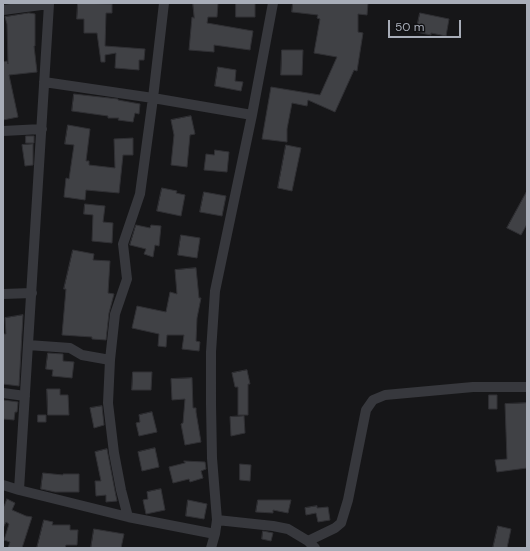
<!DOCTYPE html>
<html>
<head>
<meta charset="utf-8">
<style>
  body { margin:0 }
  #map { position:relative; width:530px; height:551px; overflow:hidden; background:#161618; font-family:"DM Sans",sans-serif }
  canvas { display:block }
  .frame { position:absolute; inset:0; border:4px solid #a8adb8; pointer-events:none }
  .scale { position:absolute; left:388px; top:20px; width:73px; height:18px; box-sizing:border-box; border:2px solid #a8adb8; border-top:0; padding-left:5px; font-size:12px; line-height:14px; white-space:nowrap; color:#a8adb8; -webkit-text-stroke:3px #111113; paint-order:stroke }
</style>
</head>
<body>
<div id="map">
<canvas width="530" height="551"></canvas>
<div class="frame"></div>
<div class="scale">50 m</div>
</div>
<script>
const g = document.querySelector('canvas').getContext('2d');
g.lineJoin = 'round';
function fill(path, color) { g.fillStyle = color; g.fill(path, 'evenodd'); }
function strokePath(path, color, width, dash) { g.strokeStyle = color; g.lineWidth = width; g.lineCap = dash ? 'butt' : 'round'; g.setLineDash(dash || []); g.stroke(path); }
const building = new Path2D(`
  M 78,3 L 112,4 L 112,13 L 106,13 L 105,46 L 145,49 L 144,60 L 139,60 L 139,70 L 115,68 L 116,53 L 105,55 L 105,62 L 101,62 L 97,33 L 84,33 L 84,19 L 77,19 Z
  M 193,3 L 218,3 L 217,17 L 208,17 L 207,23 L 253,31 L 250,50 L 214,45 L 214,52 L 189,50 L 192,17 L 194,18 Z
  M 236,3 L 255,3 L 255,17 L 236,17 Z
  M 293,3 L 368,3 L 367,15 L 358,14 L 358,32 L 363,33 L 357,71 L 354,70 L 335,112 L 308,100 L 307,106 L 292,103 L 287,129 L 287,142 L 262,139 L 271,87 L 320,95 L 337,57 L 314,53 L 320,19 L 317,18 L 318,15 L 292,12 Z
  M 29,13 L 35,14 L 35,46 L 34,46 L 37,72 L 9,75 L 18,117 L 3,120 L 3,62 L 7,61 L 8,64 L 7,24 L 5,17 Z
  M 420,13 L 449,19 L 446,36 L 431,33 L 431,35 L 416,32 Z
  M 282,50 L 303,50 L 302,75 L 281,75 Z
  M 218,67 L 236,70 L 235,81 L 243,82 L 241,91 L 215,86 Z
  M 74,94 L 118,99 L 118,100 L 140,104 L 139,114 L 135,113 L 133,122 L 118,120 L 119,118 L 108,118 L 108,116 L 72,111 Z
  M 191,116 L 195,134 L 190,135 L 187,167 L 171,165 L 174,135 L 171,120 Z
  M 68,125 L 90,129 L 86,161 L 89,161 L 89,165 L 115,168 L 114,139 L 133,138 L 133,155 L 123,155 L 119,193 L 86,190 L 85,200 L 64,197 L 66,178 L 69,179 L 74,145 L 65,144 Z
  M 26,136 L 34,136 L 34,143 L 26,143 Z
  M 33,144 L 33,165 L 25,166 L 22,145 Z
  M 286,145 L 301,148 L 292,191 L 278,188 Z
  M 215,150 L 229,152 L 227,172 L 204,170 L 206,154 L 214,155 Z
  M 162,188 L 177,191 L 176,193 L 185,195 L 181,216 L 157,211 Z
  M 527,191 L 527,224 L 521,235 L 507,228 Z
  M 204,192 L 226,196 L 222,216 L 200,212 Z
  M 85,204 L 105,206 L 103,222 L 113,223 L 112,243 L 92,241 L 93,215 L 84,214 Z
  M 136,225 L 150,228 L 151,225 L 161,226 L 159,246 L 155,245 L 153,257 L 144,254 L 146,249 L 130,245 Z
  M 181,235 L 200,238 L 197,258 L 178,255 Z
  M 73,250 L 94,254 L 93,260 L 110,261 L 108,293 L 114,294 L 109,313 L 106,340 L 92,339 L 92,337 L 62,335 L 66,289 L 64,289 Z
  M 196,268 L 199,298 L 201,298 L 197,318 L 196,341 L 200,342 L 199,351 L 182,349 L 184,335 L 167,335 L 166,347 L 158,346 L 159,334 L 132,328 L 137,306 L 166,312 L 170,292 L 177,294 L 175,270 Z
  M 23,315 L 19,386 L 3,384 L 3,334 L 6,334 L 5,318 Z
  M 48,353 L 63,354 L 63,361 L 74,362 L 72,378 L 52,376 L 53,370 L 46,369 Z
  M 247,370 L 250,384 L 248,384 L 248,415 L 238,415 L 238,387 L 235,387 L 232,373 Z
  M 133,372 L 152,372 L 151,390 L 132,390 Z
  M 192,378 L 193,408 L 196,408 L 196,412 L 201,442 L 185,445 L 181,424 L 183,423 L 185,399 L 172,400 L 171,379 Z
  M 47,389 L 60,389 L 60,395 L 68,395 L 69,415 L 48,415 Z
  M 489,395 L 497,395 L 497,409 L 489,409 Z
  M 3,400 L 18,402 L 17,412 L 15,412 L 14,420 L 3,419 Z
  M 527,403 L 527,468 L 497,472 L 495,460 L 507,459 L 505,404 Z
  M 102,406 L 104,425 L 94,428 L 90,408 Z
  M 152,412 L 157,432 L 139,436 L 136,423 L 140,422 L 139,415 Z
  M 38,415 L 46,415 L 46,422 L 38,422 Z
  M 244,416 L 245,433 L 231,436 L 230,417 Z
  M 155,448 L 159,467 L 142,471 L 138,452 Z
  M 107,449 L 115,491 L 117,501 L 106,502 L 106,495 L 96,496 L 95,481 L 101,481 L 95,452 Z
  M 184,461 L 205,462 L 206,469 L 201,471 L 203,478 L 190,482 L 189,479 L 173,483 L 169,467 L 185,463 Z
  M 240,464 L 251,465 L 250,481 L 240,480 Z
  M 43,473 L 63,475 L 63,474 L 79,474 L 79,492 L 55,492 L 41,489 Z
  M 161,489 L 165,510 L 146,514 L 143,500 L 148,499 L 147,492 Z
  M 7,499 L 15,503 L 12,510 L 26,516 L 32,517 L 22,548 L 8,548 L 10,542 L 4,540 L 9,524 L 6,522 L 3,528 L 3,506 L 4,506 Z
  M 188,500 L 207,504 L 204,519 L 186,516 Z
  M 258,500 L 291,500 L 288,513 L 273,510 L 273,513 L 256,512 Z
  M 317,506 L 317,508 L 328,507 L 330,520 L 318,522 L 316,513 L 306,515 L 305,508 Z
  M 44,520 L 53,522 L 52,525 L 70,525 L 70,530 L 78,530 L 77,545 L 66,545 L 65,548 L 37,548 Z
  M 498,526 L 511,529 L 507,548 L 493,548 Z
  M 94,529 L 124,534 L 121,548 L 91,548 Z
  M 263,531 L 273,533 L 271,541 L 262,539 Z`);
fill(building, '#404145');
strokePath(building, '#303034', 1);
strokePath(new Path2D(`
  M 3,10 L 49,4 L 19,490
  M 44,82 L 153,98 L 252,115
  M 3,131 L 42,129
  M 3,294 L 32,293
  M 28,345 L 70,348 L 82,355 L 110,360
  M 3,393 L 25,396
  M 3,485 L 19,490 L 128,517 L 215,534
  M 128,517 L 121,490 L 114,453 L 108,403 L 110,360 L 115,314 L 127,279 L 123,244 L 140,194 L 153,98 L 164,3
  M 217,520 L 273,526 L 288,529 L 308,541 L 315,548
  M 308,541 L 335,528 L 341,523 L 348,500 L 366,410 L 373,400 L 385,395 L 473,387 L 527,387
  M 211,548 L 215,534 L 217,520 L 212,458 L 211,404 L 211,352 L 215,291 L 252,115 L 273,3`), '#37383d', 10);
</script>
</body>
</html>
